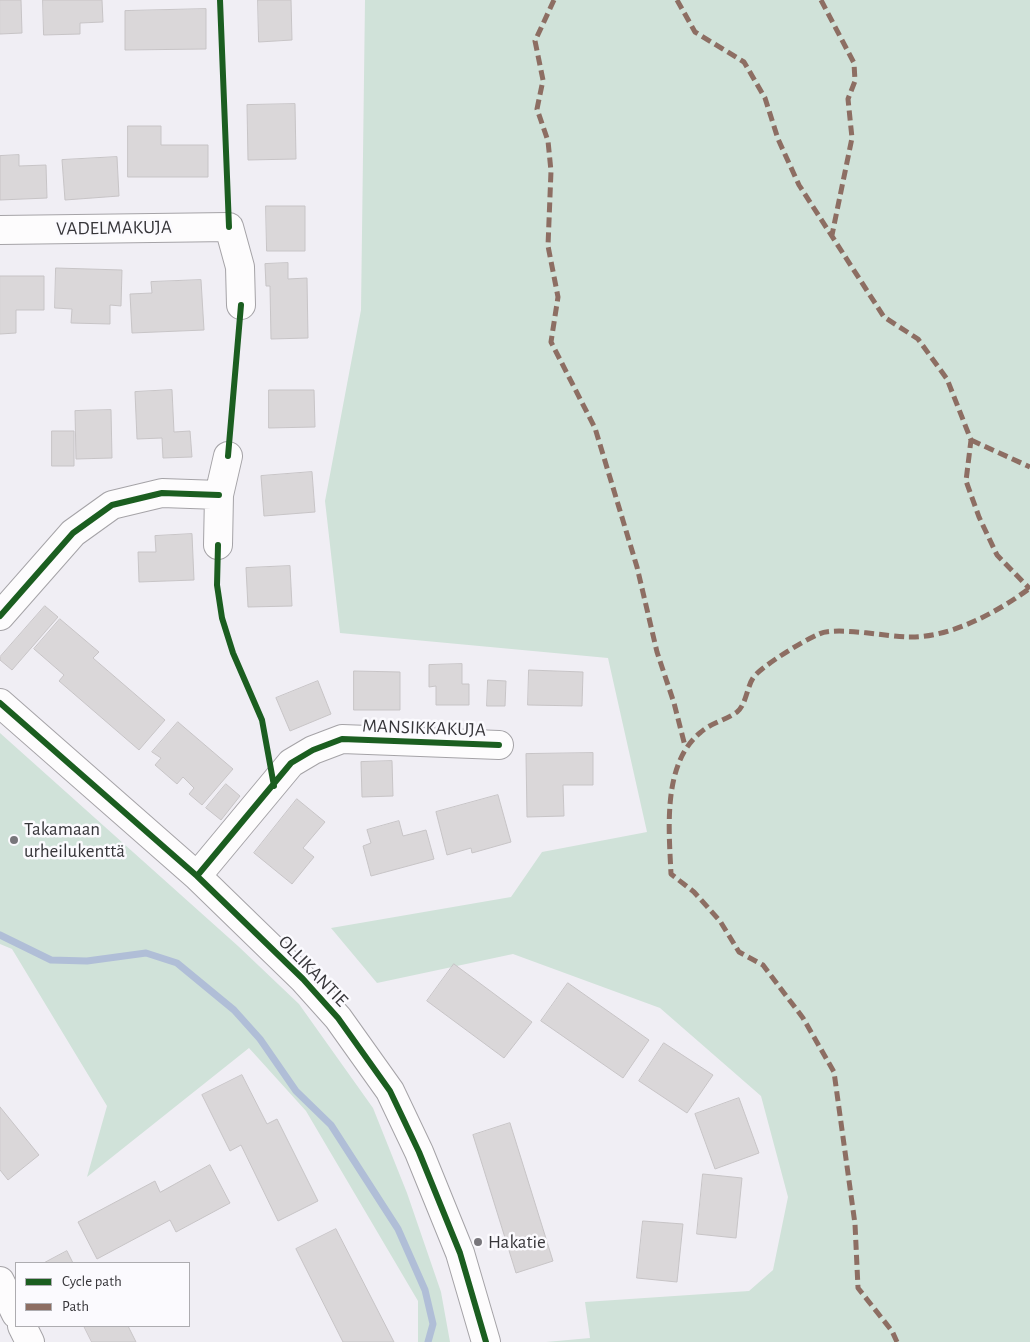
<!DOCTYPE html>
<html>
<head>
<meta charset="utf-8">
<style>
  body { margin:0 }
  #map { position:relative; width:1030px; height:1342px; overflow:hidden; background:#f0eef4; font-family:"Alegreya Sans",sans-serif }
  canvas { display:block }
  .legend { position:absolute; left:15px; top:1262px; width:175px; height:65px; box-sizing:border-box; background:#fbfafe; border:1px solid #adacb0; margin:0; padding:6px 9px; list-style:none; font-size:15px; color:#37363a }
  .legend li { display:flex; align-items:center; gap:10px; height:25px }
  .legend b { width:25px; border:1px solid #adacb0 }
</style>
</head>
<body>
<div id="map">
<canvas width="1030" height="1342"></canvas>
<ul class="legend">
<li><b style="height:6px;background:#1b5e20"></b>Cycle path</li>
<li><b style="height:6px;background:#8d6e63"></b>Path</li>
</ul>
</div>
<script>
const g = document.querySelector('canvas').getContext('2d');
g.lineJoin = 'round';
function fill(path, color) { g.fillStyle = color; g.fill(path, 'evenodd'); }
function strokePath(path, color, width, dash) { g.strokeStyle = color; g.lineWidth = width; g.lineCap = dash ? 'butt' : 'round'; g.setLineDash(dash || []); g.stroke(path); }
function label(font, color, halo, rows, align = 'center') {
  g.font = font + ' "Alegreya Sans",sans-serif'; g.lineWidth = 5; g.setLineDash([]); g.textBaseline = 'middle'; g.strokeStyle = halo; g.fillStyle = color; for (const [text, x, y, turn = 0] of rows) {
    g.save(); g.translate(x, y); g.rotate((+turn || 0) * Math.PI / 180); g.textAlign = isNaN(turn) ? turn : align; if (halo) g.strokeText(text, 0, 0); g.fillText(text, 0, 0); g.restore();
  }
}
fill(new Path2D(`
  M 365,0 L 1030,0 L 1030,1342 L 546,1342 L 590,1338 L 585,1302 L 749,1291 L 773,1270 L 788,1197 L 761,1096 L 660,1008 L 513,954 L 377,983 L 331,928 L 511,897 L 542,852 L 647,832 L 608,658 L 340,633 L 325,501 L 361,310 Z
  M 0,733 L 238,946 L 299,1004 L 373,1108 L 407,1193 L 441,1292 L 450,1342 L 418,1342 L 418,1301 L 306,1111 L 249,1048 L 87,1177 L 107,1106 L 12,949 L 0,944 Z`), '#d0e2d9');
strokePath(new Path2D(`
  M 0,935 L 51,960 L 87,961 L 146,953 L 177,963 L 234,1010 L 260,1039 L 296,1091 L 331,1125 L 398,1229 L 425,1290 L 433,1324 L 428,1342`), '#b0bed7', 7);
const building = new Path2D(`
  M 0,0 L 21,0 L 22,33 L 0,34 Z
  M 43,0 L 102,0 L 103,22 L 80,23 L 80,34 L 44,35 Z
  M 258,0 L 291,0 L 292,40 L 259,42 Z
  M 206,9 L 206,49 L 125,50 L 125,11 Z
  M 295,104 L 296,159 L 248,160 L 247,105 Z
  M 128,126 L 161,126 L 161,145 L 208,145 L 208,177 L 128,177 Z
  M 19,155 L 19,166 L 46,165 L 47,198 L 0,200 L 0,156 Z
  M 117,157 L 119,196 L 65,200 L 62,160 Z
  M 266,206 L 305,206 L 305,251 L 267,251 Z
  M 288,263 L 288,279 L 307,278 L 308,338 L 271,339 L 270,286 L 266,286 L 265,264 Z
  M 56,268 L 122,270 L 121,306 L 110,305 L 110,324 L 71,323 L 72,309 L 55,308 Z
  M 0,276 L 44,276 L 44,310 L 16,310 L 16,333 L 0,334 Z
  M 201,280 L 204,330 L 132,333 L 130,294 L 152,293 L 151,282 Z
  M 172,390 L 174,432 L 190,431 L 192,457 L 163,458 L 162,438 L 137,439 L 135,392 Z
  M 269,390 L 314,390 L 315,427 L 269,428 Z
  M 111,410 L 112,458 L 76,459 L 75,411 Z
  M 52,431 L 74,431 L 74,466 L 52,466 Z
  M 312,472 L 315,512 L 264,516 L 261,476 Z
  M 192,534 L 194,580 L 139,582 L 138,552 L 156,552 L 155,536 Z
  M 290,566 L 292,606 L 248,607 L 246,568 Z
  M 45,606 L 58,617 L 12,670 L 0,660 L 0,657 Z
  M 60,619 L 99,652 L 93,658 L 165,720 L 139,750 L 59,681 L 64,675 L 34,649 Z
  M 462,664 L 462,684 L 469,684 L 469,705 L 436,705 L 436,686 L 429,687 L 429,665 Z
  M 529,670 L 583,672 L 582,706 L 528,705 Z
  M 354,671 L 400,672 L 400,710 L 354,710 Z
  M 488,680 L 506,681 L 505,706 L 487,706 Z
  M 318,681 L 331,714 L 290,731 L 276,698 Z
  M 178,722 L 233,769 L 202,805 L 189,794 L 194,788 L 183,777 L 177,784 L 155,765 L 161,758 L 152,752 Z
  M 593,753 L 593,785 L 563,785 L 564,816 L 527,817 L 526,754 Z
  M 392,761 L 393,796 L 362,797 L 361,762 Z
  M 226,784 L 240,796 L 221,820 L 206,808 Z
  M 498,795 L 511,842 L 472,853 L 471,848 L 447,855 L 436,812 Z
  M 297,799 L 325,822 L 303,848 L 314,857 L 292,884 L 254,853 Z
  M 399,821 L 403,836 L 426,830 L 434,859 L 371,876 L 363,846 L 371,843 L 367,830 Z
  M 454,964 L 532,1022 L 504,1058 L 427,1001 Z
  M 568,983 L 649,1040 L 623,1078 L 541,1021 Z
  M 664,1043 L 713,1075 L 687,1113 L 639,1081 Z
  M 242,1075 L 267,1124 L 277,1119 L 318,1201 L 278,1221 L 241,1145 L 230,1151 L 202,1095 Z
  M 739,1098 L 759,1153 L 715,1169 L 695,1114 Z
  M 0,1107 L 39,1155 L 8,1180 L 0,1170 Z
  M 510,1123 L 553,1261 L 516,1273 L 473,1135 Z
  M 210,1165 L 230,1203 L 176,1232 L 170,1220 L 97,1259 L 78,1222 L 155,1181 L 160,1192 Z
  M 703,1174 L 742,1178 L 736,1238 L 697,1234 Z
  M 643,1221 L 683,1224 L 677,1282 L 637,1278 Z
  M 336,1229 L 394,1342 L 343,1342 L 296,1249 Z
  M 67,1251 L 73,1263 L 44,1263 Z
  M 84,1326 L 128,1326 L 136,1342 L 92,1342 Z`);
fill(building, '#dad7d9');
strokePath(building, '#c7c4c6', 1);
const minor = new Path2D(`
  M 0,230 L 229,227 L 240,267 L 241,305
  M 218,545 L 219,495 L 228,456
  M 0,616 L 73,533 L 112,505 L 162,493 L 219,495
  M 0,703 L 197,876 L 303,979 L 338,1018 L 390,1091 L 419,1152 L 460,1253 L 486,1342
  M 197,876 L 291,763 L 313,750 L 342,739 L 499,745
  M 0,1281 L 16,1314
  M 22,1326 L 30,1342`);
strokePath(minor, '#a5a3a7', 30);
strokePath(minor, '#fdfcfd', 28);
strokePath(new Path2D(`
  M 554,0 L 535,41 L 543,80 L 537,109 L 548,141 L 551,171 L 548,246 L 558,297 L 551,342 L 595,428 L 637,567 L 657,652 L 674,703 L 685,746
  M 677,0 L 695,32 L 744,62 L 765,98 L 778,139 L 799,185 L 884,317 L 918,339 L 947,379 L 971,440 L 966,481 L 979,517 L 997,555 L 1030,589
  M 821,0 L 854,63 L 855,81 L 848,99 L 852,138 L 832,235
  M 971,440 L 1030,467
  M 897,1342 L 892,1331 L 858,1288 L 855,1224 L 834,1072 L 803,1018 L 763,965 L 739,952 L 720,921 L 694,892 L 671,874 C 669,830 662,763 701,732 C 711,723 726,720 737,712 C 746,705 747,687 753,678 C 760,667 806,639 819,634 C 837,626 888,637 909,637 C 950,638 998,612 1030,588`), '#8d6e63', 5, [10, 5]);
strokePath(new Path2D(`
  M 220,0 L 229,227
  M 228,456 L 241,305
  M 218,545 L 217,585 L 222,618 L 233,653 L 262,720 L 274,786
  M 0,616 L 73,533 L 112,505 L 162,493 L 219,495
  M 0,703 L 197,876 L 303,979 L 338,1018 L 390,1091 L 419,1152 L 460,1253 L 486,1342
  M 197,876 L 291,763 L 313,750 L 342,739 L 499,745`), '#1b5e20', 6);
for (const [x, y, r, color] of [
  [14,840,5,"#78767b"],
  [478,1242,5,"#78767b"]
]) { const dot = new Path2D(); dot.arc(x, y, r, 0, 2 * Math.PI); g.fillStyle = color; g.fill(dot); strokePath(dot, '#fbfafe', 2); }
label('19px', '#37363a', '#fbfafe', [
  ["VADELMAKUJA",114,228,-1],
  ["MANSIKKAKUJA",424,728,2],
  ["OLLIKANTIE",313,971,46]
]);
label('19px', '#37363a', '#fbfafe', [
  ["Takamaan",24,829],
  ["urheilukenttä",24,851],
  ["Hakatie",488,1242]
], 'left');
</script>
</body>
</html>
